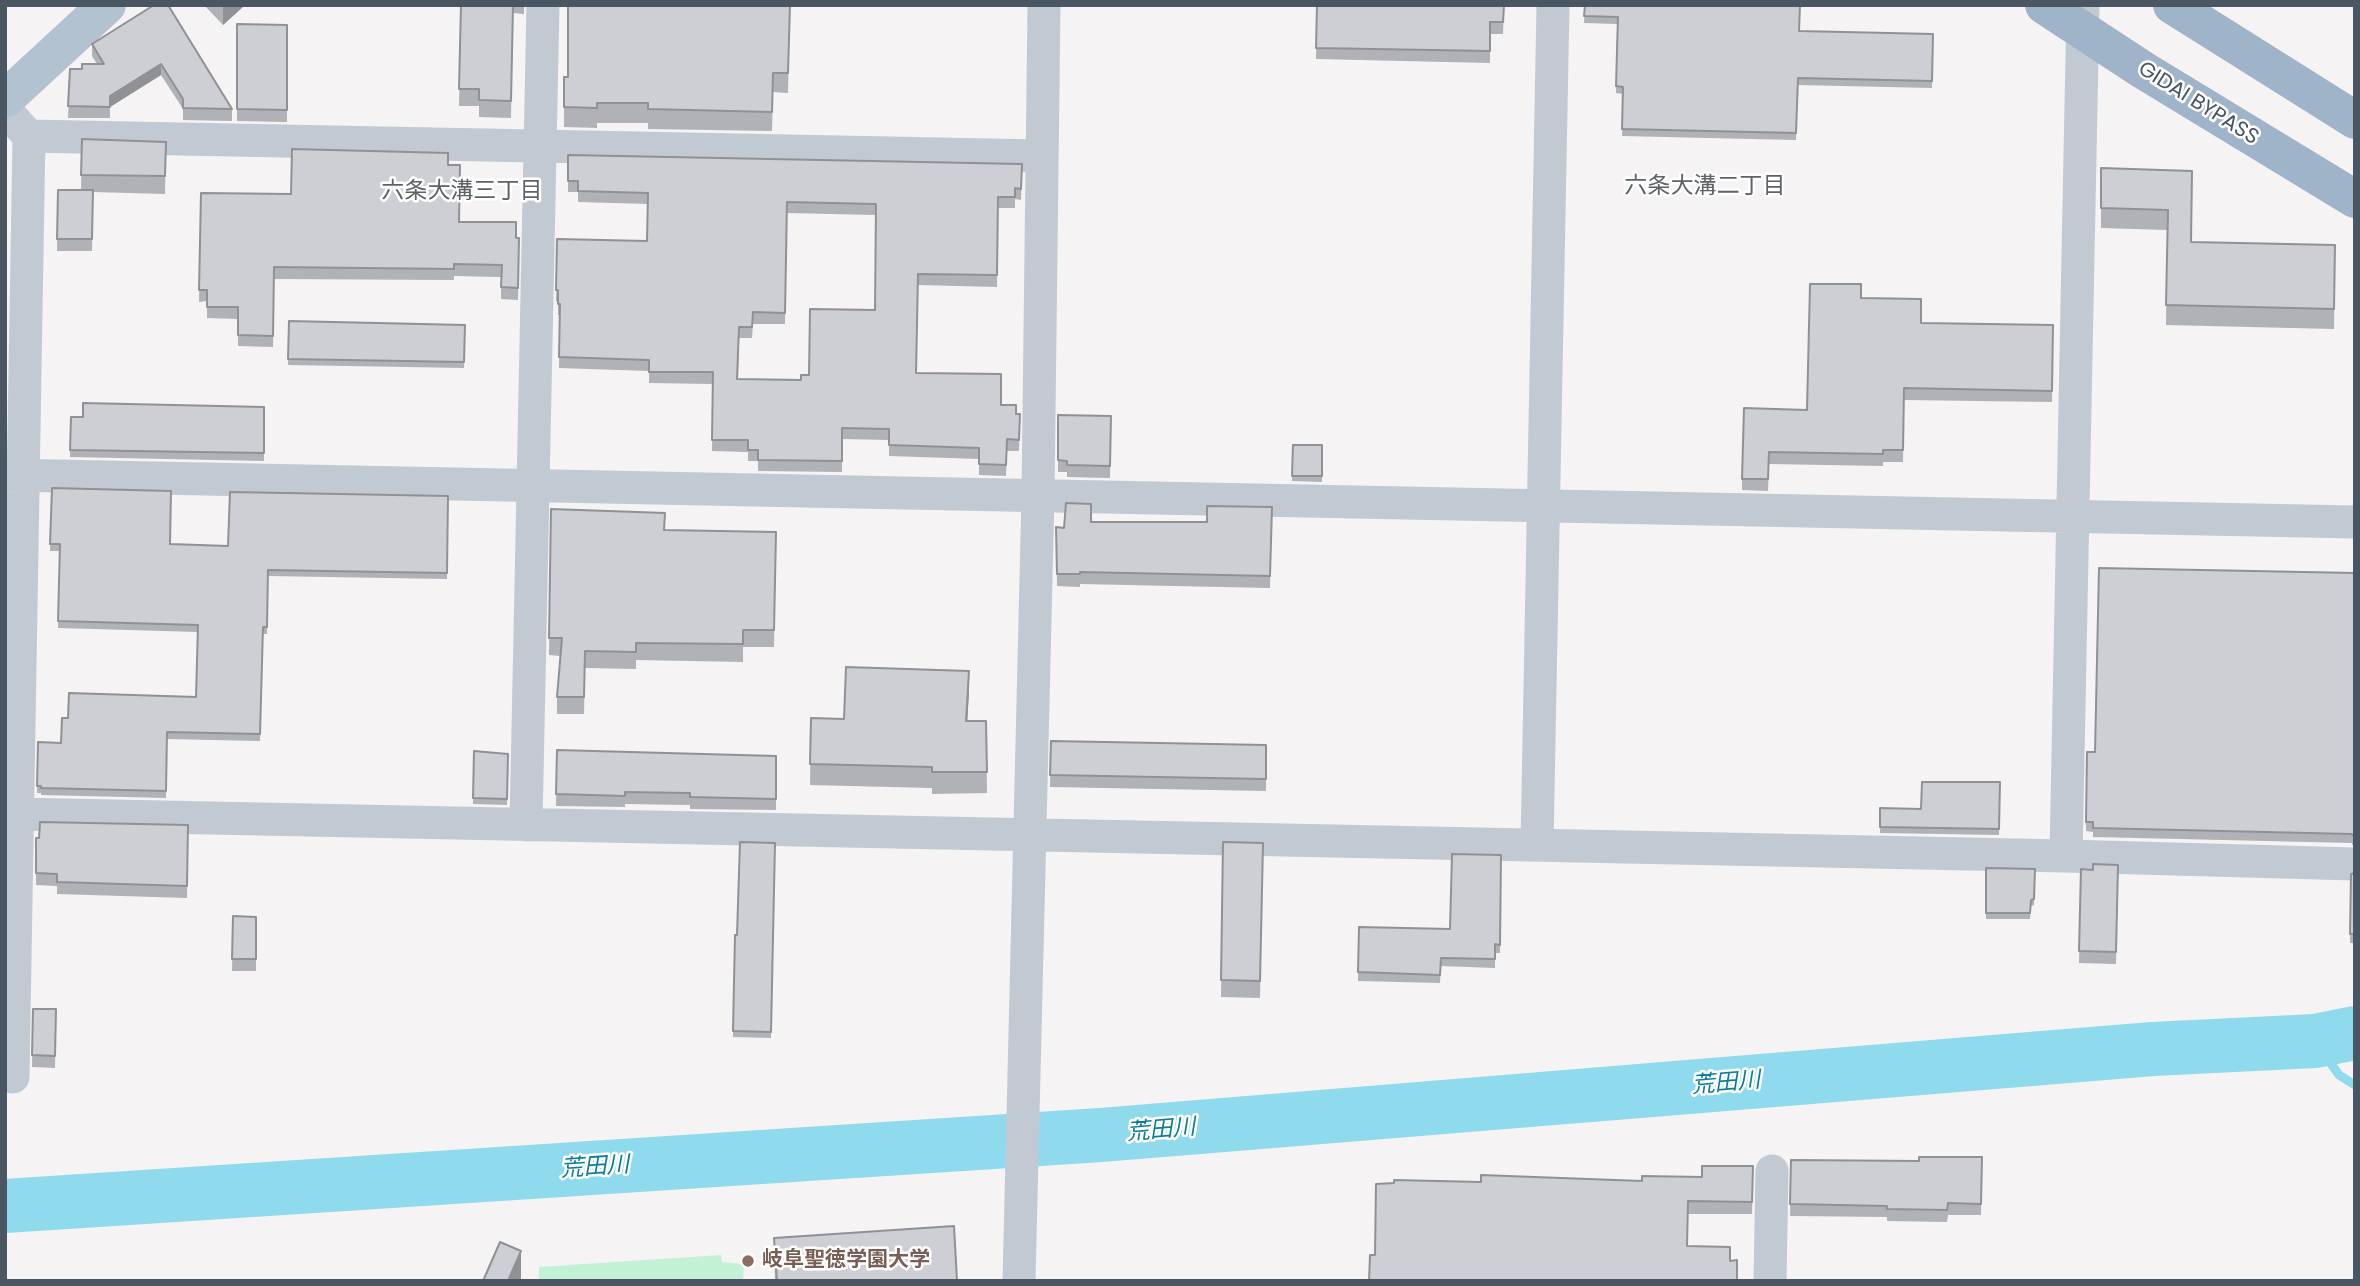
<!DOCTYPE html>
<html>
<head>
<meta charset="utf-8">
<style>
  body { margin:0 }
  #map { position:relative; width:2360px; height:1286px; overflow:hidden; background:#f5f3f3; font-family:Poppins,sans-serif }
  canvas { display:block }
  .frame { position:absolute; inset:0; border:7px solid #4a5661; pointer-events:none }
</style>
</head>
<body>
<div id="map">
<canvas width="2360" height="1286"></canvas>
<div class="frame"></div>
</div>
<script>
const g = document.querySelector('canvas').getContext('2d');
g.lineJoin = 'round';
function fill(path, color) { g.fillStyle = color; g.fill(path, 'evenodd'); }
function strokePath(path, color, width, dash) { g.strokeStyle = color; g.lineWidth = width; g.lineCap = dash ? 'butt' : 'round'; g.setLineDash(dash || []); g.stroke(path); }
function label(font, color, halo, rows, align = 'center') {
  g.font = font + ' Poppins,"Noto Sans JP",sans-serif'; g.lineWidth = 5; g.setLineDash([]); g.textBaseline = 'middle'; g.strokeStyle = halo; g.fillStyle = color; for (const [text, x, y, turn = 0] of rows) {
    g.save(); g.translate(x, y); g.rotate((+turn || 0) * Math.PI / 180); g.textAlign = isNaN(turn) ? turn : align; if (halo) g.strokeText(text, 0, 0); g.fillText(text, 0, 0); g.restore();
  }
}
fill(new Path2D(`
  M 721,1255 L 722,1262 L 744,1264 L 743,1281 L 539,1281 L 539,1267 Z`), '#c3f1d5');
strokePath(new Path2D(`
  M 2315,1041 L 2339,1075 L 2355,1085`), '#90daee', 9);
strokePath(new Path2D(`
  M 5,1206 L 1101,1135 L 2153,1049 L 2315,1041 L 2355,1033`), '#90daee', 54);
strokePath(new Path2D(`
  M 5,110 L 29,136 L 13,1077
  M 29,136 L 1042,156
  M 5,475 L 2355,522
  M 16,814 L 2066,856 L 2355,864
  M 526,825 L 543,5
  M 1537,845 L 1553,5
  M 2066,856 L 2083,5
  M 1019,1281 L 1038,496 L 1044,5
  M 1770,1281 L 1772,1171`), '#c1cad2', 33);
strokePath(new Path2D(`
  M 5,99 L 107,5`), '#b3c2d1', 38);
strokePath(new Path2D(`
  M 2044,5 L 2143,70 L 2355,199
  M 2172,5 L 2355,120`), '#9fb4c9', 38);
fill(new Path2D(`
  M 154,5 L 232,109 L 232,121 L 183,120 L 183,109 L 161,75 L 110,107 L 110,118 L 68,118 L 70,69 L 82,69 L 97,64 L 92,56 L 92,44 Z
  M 204,5 L 245,5 L 223,25 Z
  M 461,5 L 524,5 L 524,14 L 513,13 L 511,118 L 479,117 L 479,106 L 459,106 Z
  M 568,5 L 790,5 L 788,93 L 773,92 L 772,131 L 648,129 L 648,123 L 597,123 L 597,128 L 564,127 L 564,77 L 568,77 Z
  M 1317,5 L 1504,5 L 1503,34 L 1490,34 L 1490,63 L 1316,59 Z
  M 1585,5 L 1799,31 L 1933,34 L 1932,88 L 1798,85 L 1796,140 L 1622,136 L 1623,94 L 1616,93 L 1617,24 L 1584,23 Z
  M 237,24 L 287,25 L 287,122 L 237,121 Z
  M 82,139 L 166,142 L 165,194 L 93,192 L 92,251 L 57,251 L 58,190 L 81,190 Z
  M 568,155 L 1022,164 L 1021,200 L 1015,199 L 1015,208 L 998,208 L 997,287 L 918,285 L 916,373 L 1001,405 L 1016,414 L 1020,414 L 1019,451 L 1007,451 L 1006,476 L 979,475 L 979,459 L 889,456 L 889,440 L 842,439 L 842,472 L 758,471 L 758,461 L 748,461 L 748,452 L 712,451 L 713,384 L 649,383 L 649,371 L 559,368 L 560,315 L 558,315 L 558,301 L 556,301 L 557,239 L 647,241 L 648,204 L 578,202 L 578,192 L 568,192 ZM 787,213 L 876,215 L 875,310 L 809,375 L 801,380 L 738,379 L 739,338 L 752,338 L 753,324 L 785,324 Z
  M 448,165 L 459,222 L 519,238 L 518,300 L 501,299 L 501,277 L 454,276 L 454,280 L 274,279 L 273,347 L 238,346 L 238,319 L 207,318 L 207,301 L 199,302 L 201,193 L 291,194 Z
  M 2101,168 L 2192,171 L 2191,242 L 2335,245 L 2334,329 L 2166,325 L 2167,230 L 2101,228 Z
  M 1861,298 L 1921,323 L 2053,325 L 2052,402 L 1904,400 L 1903,462 L 1883,462 L 1883,466 L 1769,464 L 1768,491 L 1742,490 L 1742,479 L 1807,410 Z
  M 289,321 L 465,325 L 464,368 L 288,365 Z
  M 264,407 L 264,461 L 70,457 L 71,417 Z
  M 1058,415 L 1111,416 L 1110,478 L 1067,477 L 1067,472 L 1058,472 Z
  M 1293,445 L 1322,445 L 1322,482 L 1292,481 Z
  M 52,488 L 170,544 L 228,546 L 448,496 L 447,579 L 268,576 L 267,634 L 263,634 L 260,741 L 167,739 L 166,798 L 41,795 L 41,793 L 37,793 L 38,742 L 61,743 L 68,718 L 196,697 L 198,632 L 58,628 L 60,551 L 50,551 Z
  M 1272,507 L 1270,588 L 1080,584 L 1080,587 L 1057,586 L 1056,527 L 1064,528 L 1091,522 L 1207,522 Z
  M 551,509 L 665,530 L 776,532 L 774,647 L 743,647 L 743,662 L 636,660 L 636,669 L 585,668 L 584,714 L 557,714 L 557,697 L 560,656 L 549,655 Z
  M 2355,573 L 2355,845 L 2352,845 L 2352,843 L 2093,837 L 2093,832 L 2086,831 L 2087,752 L 2095,752 Z
  M 969,692 L 967,721 L 986,721 L 987,793 L 932,794 L 932,788 L 810,785 L 811,718 L 844,719 Z
  M 1051,741 L 1266,745 L 1266,791 L 1050,787 Z
  M 557,750 L 776,756 L 776,810 L 690,809 L 690,805 L 625,804 L 625,807 L 556,806 Z
  M 474,751 L 508,754 L 507,805 L 473,804 Z
  M 2000,782 L 1999,835 L 1880,833 L 1880,808 L 1921,809 Z
  M 188,825 L 187,898 L 57,894 L 57,886 L 36,885 L 36,838 Z
  M 1223,842 L 1263,843 L 1260,998 L 1221,997 Z
  M 775,843 L 771,1038 L 733,1037 L 735,935 L 737,935 Z
  M 1501,855 L 1500,953 L 1495,953 L 1495,968 L 1441,966 L 1440,983 L 1358,981 L 1359,927 L 1450,929 Z
  M 2118,865 L 2116,964 L 2079,963 L 2081,869 L 2093,870 Z
  M 1986,868 L 2035,869 L 2034,905 L 2031,906 L 2030,919 L 1986,919 Z
  M 2355,873 L 2355,943 L 2350,943 L 2351,874 Z
  M 233,916 L 256,917 L 256,971 L 232,971 Z
  M 33,1009 L 56,1009 L 55,1068 L 32,1067 Z
  M 1982,1157 L 1981,1215 L 1948,1215 L 1947,1222 L 1887,1221 L 1887,1217 L 1790,1216 L 1791,1160 L 1919,1161 Z
  M 1753,1166 L 1752,1214 L 1688,1214 L 1375,1255 L 1481,1182 L 1642,1181 L 1702,1177 Z
  M 774,1238 L 957,1281 L 775,1281 Z`), '#b0b2b7');
fill(new Path2D(`
  M 224,5 L 245,5 L 223,25 L 223,6 Z
  M 161,64 L 161,75 L 110,107 L 110,96 Z
  M 969,671 L 969,692 L 966,743 L 966,721 Z
  M 521,1251 L 521,1281 L 508,1281 Z`), '#909195');
const building = new Path2D(`
  M 154,5 L 168,5 L 232,109 L 183,108 L 183,99 L 161,64 L 110,96 L 110,107 L 68,106 L 70,69 L 82,69 L 82,64 L 104,64 L 92,44 Z
  M 461,5 L 513,5 L 511,101 L 479,100 L 479,89 L 459,89 Z
  M 568,5 L 790,5 L 788,73 L 773,73 L 772,112 L 648,109 L 648,103 L 597,103 L 597,108 L 564,107 L 564,77 L 568,77 Z
  M 1317,5 L 1504,5 L 1503,22 L 1490,22 L 1490,51 L 1316,48 Z
  M 1585,5 L 1800,5 L 1799,31 L 1933,34 L 1932,81 L 1798,78 L 1796,133 L 1622,129 L 1623,87 L 1616,86 L 1618,17 L 1584,16 Z
  M 237,24 L 287,25 L 287,110 L 237,109 Z
  M 82,139 L 166,142 L 165,176 L 81,175 Z
  M 292,149 L 448,153 L 448,165 L 460,165 L 459,222 L 516,222 L 516,238 L 519,238 L 518,288 L 501,287 L 502,265 L 454,264 L 454,269 L 274,267 L 273,336 L 238,335 L 238,307 L 207,307 L 207,290 L 199,290 L 201,193 L 291,194 Z
  M 568,155 L 1022,164 L 1021,189 L 1015,188 L 1015,197 L 998,197 L 997,275 L 918,274 L 916,373 L 1001,374 L 1001,405 L 1016,405 L 1016,414 L 1020,414 L 1019,440 L 1007,439 L 1006,465 L 979,464 L 979,448 L 889,445 L 889,429 L 842,428 L 842,461 L 758,460 L 758,450 L 748,450 L 748,440 L 712,440 L 713,372 L 649,372 L 649,360 L 559,357 L 560,304 L 558,304 L 558,290 L 556,290 L 557,239 L 647,241 L 648,193 L 578,191 L 578,181 L 568,181 ZM 787,202 L 876,204 L 875,310 L 810,309 L 809,375 L 801,375 L 801,380 L 737,379 L 739,327 L 752,327 L 753,312 L 785,313 Z
  M 2101,168 L 2192,171 L 2191,242 L 2335,245 L 2334,309 L 2166,305 L 2168,210 L 2101,208 Z
  M 58,190 L 93,190 L 92,239 L 57,239 Z
  M 1810,284 L 1861,284 L 1861,298 L 1921,299 L 1921,323 L 2053,325 L 2052,391 L 1904,388 L 1903,450 L 1883,450 L 1883,454 L 1769,452 L 1768,479 L 1742,479 L 1744,408 L 1807,410 Z
  M 289,321 L 465,325 L 464,362 L 288,359 Z
  M 83,403 L 264,407 L 264,453 L 70,450 L 71,417 L 83,417 Z
  M 1058,415 L 1111,416 L 1110,466 L 1067,465 L 1067,461 L 1058,460 Z
  M 1293,445 L 1322,445 L 1322,476 L 1292,476 Z
  M 52,488 L 171,491 L 170,544 L 228,546 L 230,492 L 448,496 L 447,573 L 268,570 L 267,627 L 263,627 L 260,734 L 167,732 L 166,791 L 41,788 L 41,786 L 37,786 L 38,742 L 61,743 L 62,718 L 68,718 L 69,693 L 196,697 L 198,625 L 58,621 L 60,544 L 50,544 Z
  M 1066,503 L 1091,504 L 1091,522 L 1207,522 L 1207,506 L 1272,507 L 1270,576 L 1080,572 L 1080,574 L 1057,574 L 1056,527 L 1064,528 Z
  M 551,509 L 665,513 L 664,530 L 776,532 L 774,630 L 743,630 L 743,644 L 636,643 L 636,652 L 585,651 L 584,697 L 557,697 L 562,638 L 549,638 Z
  M 2099,568 L 2355,573 L 2355,836 L 2352,835 L 2352,834 L 2093,828 L 2093,822 L 2086,822 L 2087,752 L 2095,752 Z
  M 846,667 L 969,671 L 966,721 L 986,721 L 987,772 L 932,772 L 932,767 L 810,764 L 811,718 L 844,719 Z
  M 1051,741 L 1266,745 L 1266,779 L 1050,775 Z
  M 557,750 L 776,756 L 776,799 L 690,797 L 690,793 L 625,792 L 625,796 L 556,794 Z
  M 474,751 L 508,754 L 507,799 L 473,798 Z
  M 1922,782 L 2000,782 L 1999,829 L 1880,827 L 1880,808 L 1921,809 Z
  M 40,822 L 188,825 L 187,886 L 57,882 L 57,874 L 36,873 L 36,838 L 39,838 Z
  M 740,842 L 775,843 L 771,1032 L 733,1031 L 735,935 L 737,935 Z
  M 1223,842 L 1263,843 L 1260,981 L 1221,980 Z
  M 1452,854 L 1501,855 L 1500,945 L 1495,944 L 1495,959 L 1441,958 L 1440,975 L 1358,972 L 1359,927 L 1450,929 Z
  M 2093,864 L 2118,865 L 2116,952 L 2079,951 L 2081,869 L 2093,870 Z
  M 1986,868 L 2035,869 L 2034,899 L 2031,900 L 2030,913 L 1986,913 Z
  M 2355,873 L 2355,934 L 2350,934 L 2351,874 Z
  M 233,916 L 256,917 L 256,959 L 232,959 Z
  M 33,1009 L 56,1009 L 55,1056 L 32,1055 Z
  M 1919,1157 L 1982,1157 L 1981,1204 L 1948,1203 L 1947,1210 L 1887,1209 L 1887,1206 L 1790,1204 L 1791,1160 L 1919,1161 Z
  M 1702,1166 L 1753,1166 L 1752,1202 L 1688,1201 L 1687,1246 L 1730,1247 L 1730,1261 L 1737,1260 L 1737,1281 L 1369,1281 L 1370,1255 L 1375,1255 L 1376,1184 L 1394,1183 L 1394,1180 L 1481,1182 L 1481,1175 L 1642,1181 L 1642,1176 L 1702,1177 Z
  M 954,1226 L 957,1281 L 777,1281 L 774,1238 Z
  M 500,1242 L 521,1251 L 508,1281 L 483,1281 Z`);
fill(building, '#cdcfd5');
strokePath(building, '#909195', 2);
for (const [x, y, r, color] of [
  [748,1261,7,"#8d6e63"]
]) { const dot = new Path2D(); dot.arc(x, y, r, 0, 2 * Math.PI); g.fillStyle = color; g.fill(dot); strokePath(dot, '#fff', 2.5); }
label('21px', '#4a5661', '#fff', [
  ["GIDAI BYPASS",2198,104,32]
]);
label('bold 21px', '#785e54', '#fff', [
  ["岐阜聖徳学園大学",762,1261]
], 'left');
label('23px', '#5f6368', '#fff', [
  ["六条大溝二丁目",1705,187],
  ["六条大溝三丁目",462,192]
]);
label('italic 23px', '#0c7c9b', '#fff', [
  ["荒田川",1726,1084,-5],
  ["荒田川",1161,1131,-5],
  ["荒田川",595,1168,-4]
]);
</script>
</body>
</html>
